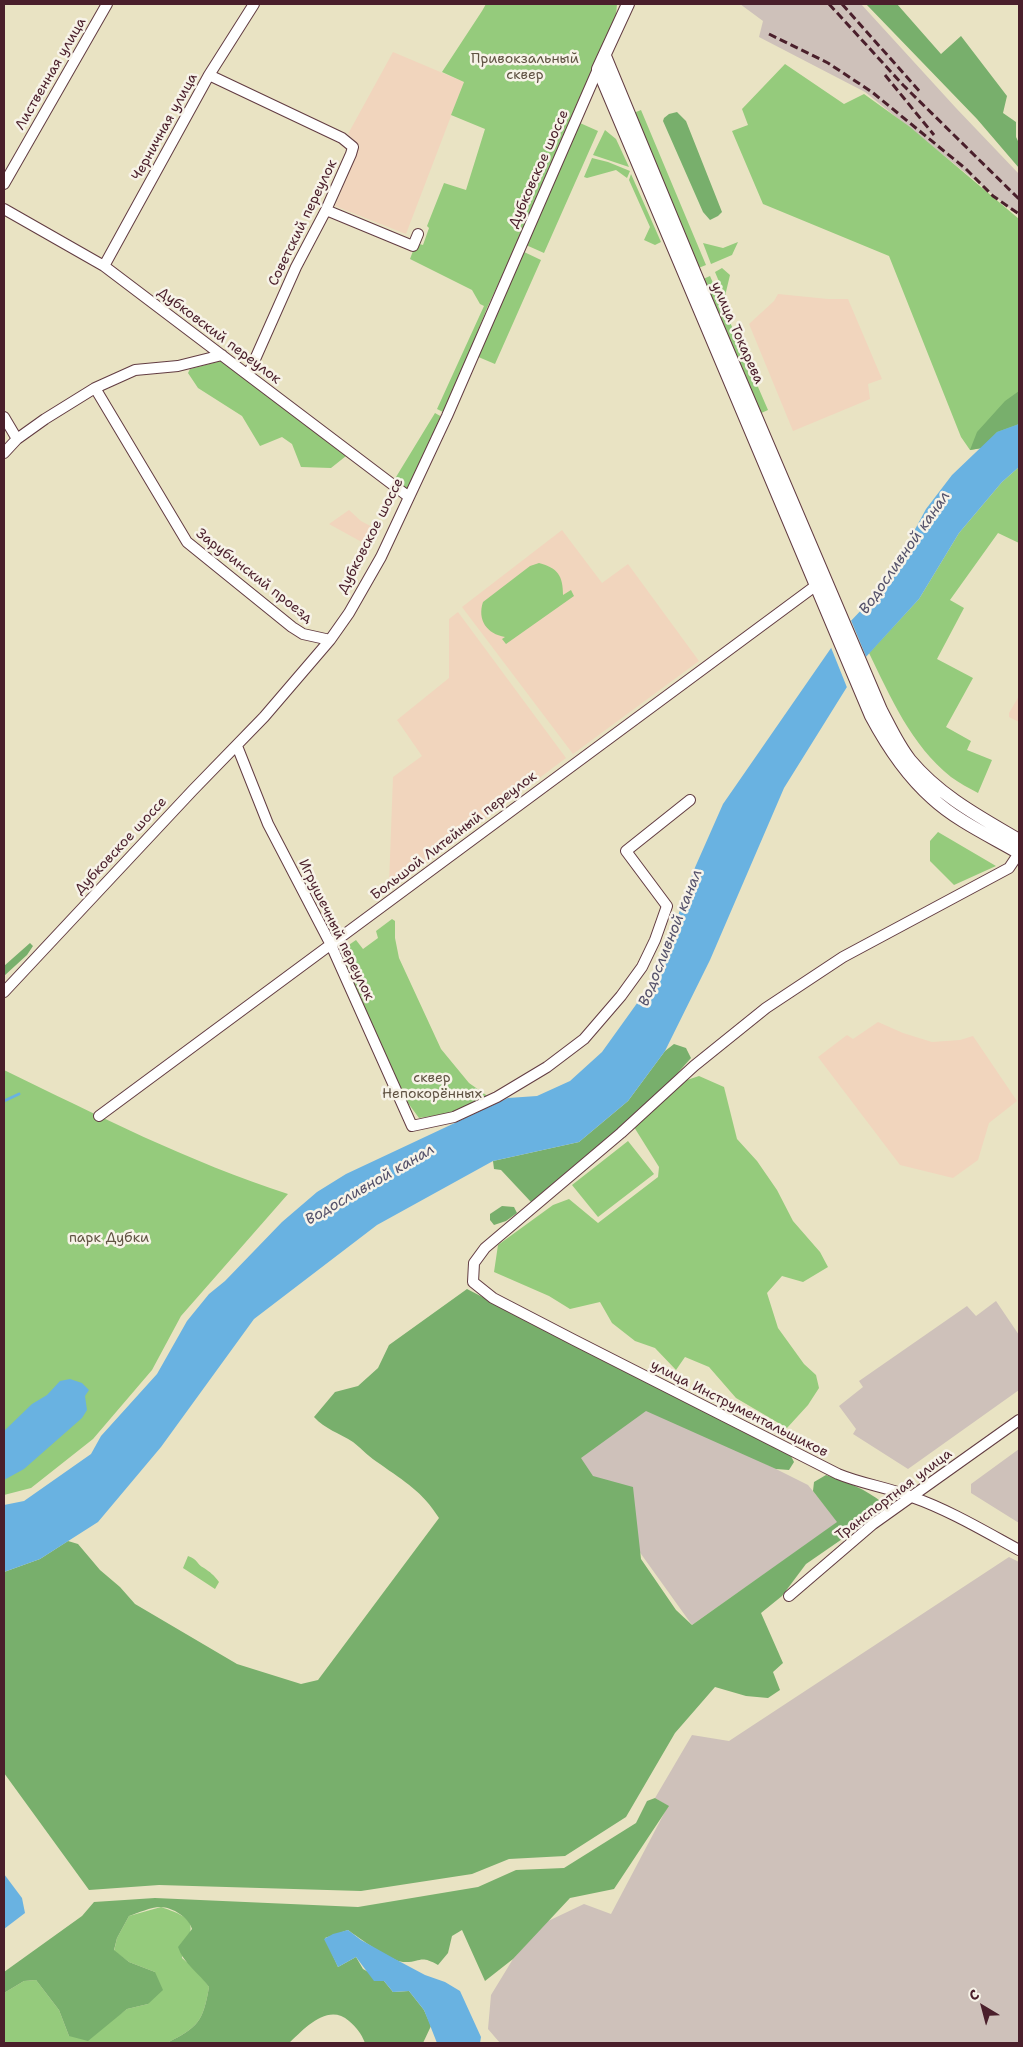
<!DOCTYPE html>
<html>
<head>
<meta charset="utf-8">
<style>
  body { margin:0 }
  #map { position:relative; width:1023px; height:2047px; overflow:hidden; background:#e9e3c3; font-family:"Shantell Sans",sans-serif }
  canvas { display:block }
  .frame { position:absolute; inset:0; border:5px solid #4a1f2b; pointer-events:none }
  .north { position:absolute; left:958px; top:1982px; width:50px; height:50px; -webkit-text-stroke:4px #f7f3e8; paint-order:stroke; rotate:323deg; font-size:14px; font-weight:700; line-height:20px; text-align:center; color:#4a1f2b }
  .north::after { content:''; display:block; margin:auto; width:18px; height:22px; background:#4a1f2b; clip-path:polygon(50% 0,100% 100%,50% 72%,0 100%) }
</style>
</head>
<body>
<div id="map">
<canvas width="1023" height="2047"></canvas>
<div class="frame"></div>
<div class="north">С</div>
</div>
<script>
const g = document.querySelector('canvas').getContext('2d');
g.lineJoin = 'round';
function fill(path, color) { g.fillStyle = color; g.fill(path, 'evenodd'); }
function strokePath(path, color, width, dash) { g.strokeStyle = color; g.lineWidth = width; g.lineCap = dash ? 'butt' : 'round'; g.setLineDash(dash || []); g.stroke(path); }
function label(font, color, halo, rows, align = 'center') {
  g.font = font + ' "Shantell Sans",sans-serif'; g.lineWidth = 5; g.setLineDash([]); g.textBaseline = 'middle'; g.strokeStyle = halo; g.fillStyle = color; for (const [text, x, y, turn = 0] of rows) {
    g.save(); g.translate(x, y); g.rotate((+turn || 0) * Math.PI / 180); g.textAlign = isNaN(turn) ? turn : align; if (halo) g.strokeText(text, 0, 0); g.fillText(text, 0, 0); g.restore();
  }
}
fill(new Path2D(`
  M 393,52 L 464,82 L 406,234 L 335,206 L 360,146 L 348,134 Z
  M 778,294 L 828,299 L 848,299 L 882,379 L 868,384 L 870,399 L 793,431 L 749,324 L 774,301 Z
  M 349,510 L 361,521 L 376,529 L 369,546 L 329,524 Z
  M 562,530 L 602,583 L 628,564 L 699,661 L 573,754 L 462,607 Z
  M 458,612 L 566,758 L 392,889 L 389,884 L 393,777 L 422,756 L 397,720 L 449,678 L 449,619 Z
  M 1019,696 L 1019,722 L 1009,717 L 1009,713 Z
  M 878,1022 L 903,1033 L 932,1042 L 960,1040 L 973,1036 L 1017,1101 L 989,1123 L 978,1160 L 953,1178 L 900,1165 L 818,1057 L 847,1035 L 853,1039 Z`), '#f1d5bd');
fill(new Path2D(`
  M 740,4 L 861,4 L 956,108 L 1019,174 L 1019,216 L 865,92 L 759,37 L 763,21 Z
  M 996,1301 L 1019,1335 L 1019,1390 L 908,1469 L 853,1434 L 856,1429 L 839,1406 L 863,1387 L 859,1381 L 967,1306 L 976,1316 Z
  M 644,1403 L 808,1485 L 838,1522 L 692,1625 L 570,1455 Z
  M 1019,1449 L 1019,1523 L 971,1493 L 971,1484 Z
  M 1009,1557 L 1019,1562 L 1019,2043 L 500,2043 L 488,2029 L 491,1995 L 513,1959 L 546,1922 L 584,1904 L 611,1914 L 668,1806 L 655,1798 L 692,1735 L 729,1741 Z`), '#cec1ba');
fill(new Path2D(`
  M 486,4 L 617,4 L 616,16 L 618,17 C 596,65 569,113 554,164 L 487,308 L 445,413 L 437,409 L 484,306 L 480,304 L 472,290 L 410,259 L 416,243 L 423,245 L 429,228 L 427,226 L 444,183 L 466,190 L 485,129 L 451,115 L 464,82 L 442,72 L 482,11 Z
  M 785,64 L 844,104 L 864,94 L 910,127 L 1019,219 L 1019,424 L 982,448 L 970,450 L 961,437 L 889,256 L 763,204 L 732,131 L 748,125 L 742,109 Z
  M 641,110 L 706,265 L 696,269 L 631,114 Z
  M 580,123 L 598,131 L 544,253 L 526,245 Z
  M 605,130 L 616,139 L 629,167 L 593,155 Z
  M 592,158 L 608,162 L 630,171 L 627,178 L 616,170 L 587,178 L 584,177 Z
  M 631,174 L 661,242 L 655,245 L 644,240 L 650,227 L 629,180 Z
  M 738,242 L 732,255 L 711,264 L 703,243 L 723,248 Z
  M 522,251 L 541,260 L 495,364 L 476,356 Z
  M 722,268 L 730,275 L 725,296 L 715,272 Z
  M 710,276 L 768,410 L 759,414 L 701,280 Z
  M 221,361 L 346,456 L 331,468 L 301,467 L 292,444 L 282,437 L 260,446 L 242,416 L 198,388 L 188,373 L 190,369 Z
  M 435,413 L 442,417 L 408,493 L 393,482 Z
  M 1019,467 L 1019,543 L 998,533 L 950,600 L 964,608 L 937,659 L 973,678 L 946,727 L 971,741 L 967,750 L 992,760 L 978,793 C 969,788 959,783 951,777 C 911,745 891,698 869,653 L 919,599 L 959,533 L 1002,482 Z
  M 539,563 C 558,568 563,576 563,595 L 571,590 L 574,596 L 506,644 L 502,639 L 505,637 C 487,634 477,620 483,602 L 530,566 Z
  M 938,832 L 996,866 L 954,885 L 930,861 L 930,841 Z
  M 392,919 L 395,921 L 395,938 L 399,958 L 441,1049 L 469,1083 L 489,1097 L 451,1113 L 419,1118 L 408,1103 L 373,1032 L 341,959 L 340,951 L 356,940 L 363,949 L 378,938 L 376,931 Z
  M 4,1070 C 97,1115 189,1162 288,1194 L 181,1316 L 152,1370 L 93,1439 L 31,1488 L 4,1495 Z
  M 699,1076 L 724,1087 L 737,1139 L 757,1161 L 777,1190 L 793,1221 L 820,1252 L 828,1267 L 803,1282 L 782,1276 L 767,1293 L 778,1328 L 804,1364 L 816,1375 L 819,1388 L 808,1405 L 787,1428 L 736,1398 L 709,1367 L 685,1357 L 676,1370 L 655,1348 L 635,1341 L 612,1323 L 600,1302 L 570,1309 L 549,1296 L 494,1272 L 498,1245 L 553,1205 L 569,1199 L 598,1223 L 658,1177 L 659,1167 L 634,1127 L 681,1082 Z
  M 628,1141 L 654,1174 L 598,1217 L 572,1185 Z
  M 188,1556 C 199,1560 196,1564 204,1568 C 210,1572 214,1575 219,1582 L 215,1589 L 183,1568 Z
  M 161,1907 C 199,1920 194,1924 182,1958 L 198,1972 L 209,1987 C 203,2022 198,2027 167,2043 L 4,2043 L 4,1993 L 24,1981 L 36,1980 L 59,2010 L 69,2036 L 112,2020 L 127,2009 L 148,2004 L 155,1972 L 129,1962 L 114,1951 L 117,1938 L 129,1916 Z`), '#95cb7c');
fill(new Path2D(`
  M 866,4 L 897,4 L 941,54 L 961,36 L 1007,96 L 1003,113 L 1016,122 L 1016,137 L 1019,143 L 1019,168 L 977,119 Z
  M 677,112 L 686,121 L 722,212 L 718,216 L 710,220 L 703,212 L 663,121 L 664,118 L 669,114 Z
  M 1019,391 L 1019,424 L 997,432 L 982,448 L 970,450 L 977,432 L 1005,401 Z
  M 30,943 L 33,946 L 27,955 L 4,976 L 4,966 Z
  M 674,1044 L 686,1048 L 691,1058 L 659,1094 L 531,1202 L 501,1170 L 494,1169 L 493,1161 L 579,1142 L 628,1101 L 665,1051 Z
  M 502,1206 L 514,1207 L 517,1213 L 506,1221 L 494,1225 L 490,1220 L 490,1214 Z
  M 467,1289 L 791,1456 L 794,1462 L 789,1470 L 776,1469 L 646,1411 L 581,1458 L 593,1476 L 633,1487 L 641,1559 L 676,1610 L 692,1625 L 837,1522 L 813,1491 L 814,1482 L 826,1475 C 848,1482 865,1489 883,1503 L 848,1535 L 806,1564 L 782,1596 L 761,1613 L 783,1663 L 773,1672 L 780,1690 L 768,1698 L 746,1696 L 715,1687 L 675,1733 L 626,1817 L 565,1856 L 509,1859 L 472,1874 L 361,1891 L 159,1885 L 89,1890 L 4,1773 L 4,1572 L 40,1559 L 68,1541 L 78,1544 L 100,1570 L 120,1587 L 135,1604 L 237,1664 L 301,1684 L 318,1680 L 439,1518 C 422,1491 405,1482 380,1464 C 370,1458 362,1449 353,1442 C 339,1433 325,1429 314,1417 L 335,1392 L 358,1386 L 378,1368 L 389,1345 Z
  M 655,1798 L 669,1806 L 614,1889 L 570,1898 L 513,1959 L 485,1981 L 462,1930 L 452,1936 L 448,1953 L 438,1965 C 419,1954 421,1963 403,1962 C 391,1961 359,1938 348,1930 L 325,1938 L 338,1967 L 356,1957 L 363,1969 L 384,1981 L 393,1992 L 409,1991 L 424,2010 L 431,2026 L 423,2043 L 365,2043 C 361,2033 357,2028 349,2021 C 328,2002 304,2029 289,2043 L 167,2043 C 198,2027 203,2022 209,1987 C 199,1973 183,1963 178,1947 L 192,1929 C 189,1918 173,1907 160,1907 C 151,1907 138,1913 129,1916 L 117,1938 L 114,1950 L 129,1962 L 155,1972 L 163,1990 L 148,2004 L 127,2009 L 88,2041 L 69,2036 L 59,2010 L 36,1980 L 24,1981 L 4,1993 L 4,1972 L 82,1916 L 94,1902 L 155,1898 L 358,1907 L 478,1887 L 516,1870 L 564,1868 L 636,1823 L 647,1801 Z`), '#78af6c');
fill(new Path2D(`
  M 1019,424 L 1019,467 L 1002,482 L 959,533 L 919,599 L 865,658 L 784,788 L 710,960 L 665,1051 L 628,1101 L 579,1142 L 493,1161 L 377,1225 L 254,1319 L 161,1447 L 98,1522 L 40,1559 L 4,1572 L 4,1505 L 24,1501 L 91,1454 L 101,1436 L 157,1374 L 187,1321 L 209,1294 L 225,1281 L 282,1222 L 317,1192 L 346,1174 L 508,1098 L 537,1096 L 570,1081 L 602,1052 L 658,974 L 693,872 L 723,804 L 847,625 L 885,585 L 926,509 L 952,475 L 997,432 Z
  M 70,1379 L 82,1383 L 89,1390 L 85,1396 L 87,1410 L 82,1418 L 24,1469 L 4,1480 L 4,1431 L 32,1404 L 47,1395 L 60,1381 Z
  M 4,1874 L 22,1898 L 25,1913 L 4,1929 Z
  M 348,1930 L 361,1940 L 395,1959 L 425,1975 L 445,1982 L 460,1991 L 481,2037 L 480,2043 L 437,2043 L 424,2010 L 409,1991 L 393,1992 L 384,1981 L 374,1981 L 356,1957 L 338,1967 L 324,1939 L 333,1934 Z`), '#69b2e1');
fill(new Path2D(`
  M 850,618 L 867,659 L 848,690 L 830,645 Z`), '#e9e3c3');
strokePath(new Path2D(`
  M 4,1101 L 19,1094`), '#69b2e1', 3);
const minor = new Path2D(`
  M 209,75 L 342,138 L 353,147 L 351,154 L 326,210 L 296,267 L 248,375
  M 4,184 L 107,4
  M 4,209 L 104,266 L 409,497
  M 326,210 L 413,246 L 418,234
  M 104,266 L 209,75 L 254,4
  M 95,388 L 187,542 L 292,627 L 303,634 L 330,640
  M 4,417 L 17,439
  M 4,453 L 17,439 L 45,419 L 95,388 L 135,370 L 178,366 L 222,355
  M 237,746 L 268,824 L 331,945 L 412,1126 L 454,1117 L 497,1097 L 547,1067 L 584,1039 L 621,996 L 642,967 L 655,940 L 667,906 L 626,851 L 690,800
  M 1019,853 L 1009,868 L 843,957 L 766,1008 L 694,1066 L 621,1133 L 485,1248 L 474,1263 L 473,1282 L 493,1298 L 574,1340 L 838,1474 C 862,1484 887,1487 912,1497 C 949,1510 984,1531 1019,1550
  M 4,992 L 193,790 L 264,717 L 330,640 L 349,613 L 381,557 L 447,416 L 598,69
  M 99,1116 L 822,581
  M 789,1596 L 873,1524 L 1019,1420`);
const major = new Path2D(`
  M 628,4 L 598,69 L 871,716 C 887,746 906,775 932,798 C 957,821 990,836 1019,853
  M 605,56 L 696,276 L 881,710 C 890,727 898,745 910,760 C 940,796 980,817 1019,840`);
strokePath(minor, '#623c42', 12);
strokePath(major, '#623c42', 14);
strokePath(minor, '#fff', 10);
strokePath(major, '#fff', 12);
strokePath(new Path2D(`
  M 829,4 L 903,85 L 1019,199
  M 842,4 L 921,93
  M 769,34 L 828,63 L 872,92 L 966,169 L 993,196 L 1019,214
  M 885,75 L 934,135`), '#4a1f2b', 3, [8, 4]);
label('14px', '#605343', '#f7f3e8', [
  ["Привокзальный",525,59],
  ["сквер",525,75],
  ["сквер",432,1078],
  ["Непокорённых",432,1094],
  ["парк Дубки",109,1238]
]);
label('14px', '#4a1f2b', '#f7f3e8', [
  ["Лиственная улица",51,74,-60],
  ["Черничная улица",165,127,-61],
  ["Дубковское шоссе",539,169,-66],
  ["Советский переулок",303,223,-64],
  ["улица Токарева",737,333,66],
  ["Дубковский переулок",219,336,37],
  ["Дубковское шоссе",371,536,-63],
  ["Зарубинский проезд",254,576,38],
  ["Большой Литейный переулок",454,836,-37],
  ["Дубковское шоссе",121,846,-47],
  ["Игрушечный переулок",336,930,64],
  ["улица Инструментальщиков",739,1409,27],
  ["Транспортная улица",894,1495,-37]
]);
label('italic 15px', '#55526b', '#f7f3e8', [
  ["Водосливной канал",905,553,-55],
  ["Водосливной канал",671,938,-68],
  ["Водосливной канал",370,1185,-30]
]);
</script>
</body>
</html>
